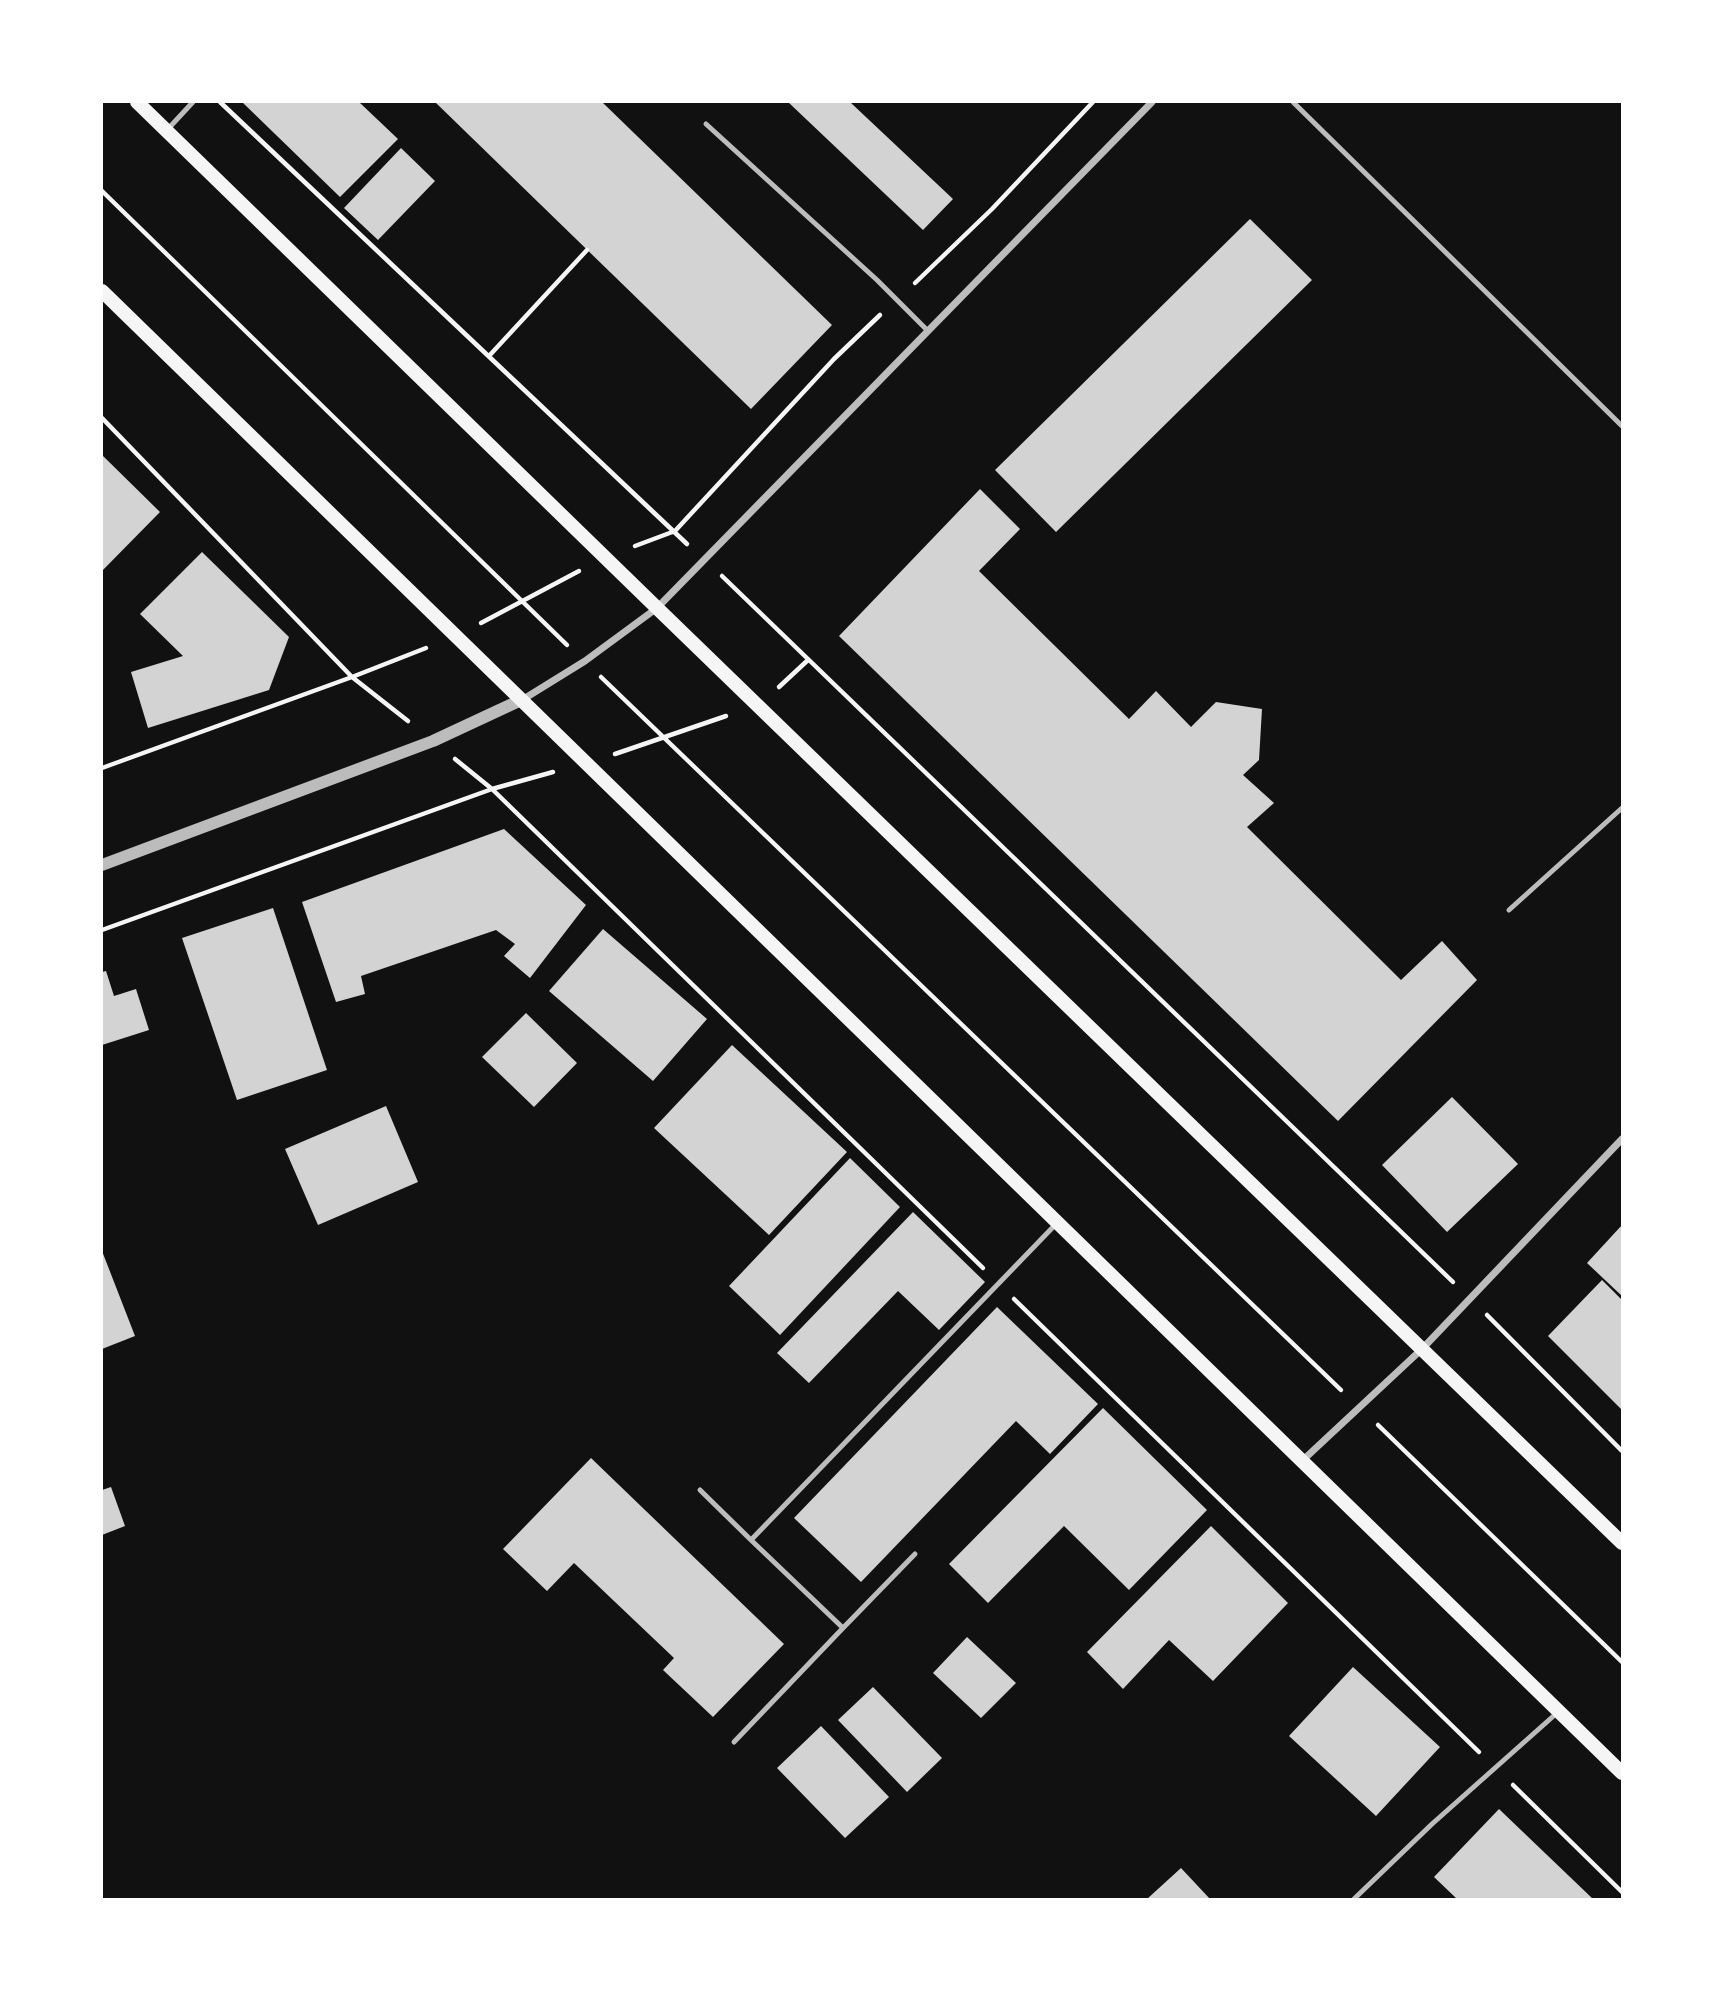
<!DOCTYPE html>
<html>
<head>
<meta charset="utf-8">
<style>
  body { margin:0 }
  #map { position:relative; width:1724px; height:2001px; overflow:hidden; background:#111; font-family:"Open Sans",sans-serif }
  canvas { display:block }
  .frame { position:absolute; inset:0; border:103px solid #fff; pointer-events:none }
</style>
</head>
<body>
<div id="map">
<canvas width="1724" height="2001"></canvas>
<div class="frame"></div>
</div>
<script>
const g = document.querySelector('canvas').getContext('2d');
g.lineJoin = 'round';
function fill(path, color) { g.fillStyle = color; g.fill(path, 'evenodd'); }
function strokePath(path, color, width, dash) { g.strokeStyle = color; g.lineWidth = width; g.lineCap = dash ? 'butt' : 'round'; g.setLineDash(dash || []); g.stroke(path); }
fill(new Path2D(`
  M 242,102 L 359,102 L 398,139 L 340,197 Z
  M 435,102 L 602,102 L 832,325 L 751,409 Z
  M 788,102 L 850,102 L 953,199 L 923,230 Z
  M 401,148 L 435,181 L 378,240 L 344,208 Z
  M 1250,219 L 1312,280 L 1056,532 L 995,470 Z
  M 102,455 L 160,512 L 102,571 Z
  M 980,489 L 1020,529 L 979,571 L 1129,719 L 1156,691 L 1191,727 L 1216,702 L 1262,709 L 1259,760 L 1243,775 L 1274,803 L 1247,827 L 1401,980 L 1442,941 L 1477,980 L 1338,1121 L 839,636 Z
  M 202,552 L 289,637 L 269,690 L 148,728 L 131,672 L 183,656 L 140,614 Z
  M 504,829 L 586,905 L 530,978 L 504,956 L 515,944 L 496,930 L 361,976 L 365,994 L 336,1002 L 302,902 Z
  M 273,908 L 327,1070 L 237,1100 L 182,938 Z
  M 603,929 L 707,1019 L 653,1081 L 549,991 Z
  M 106,971 L 114,996 L 136,989 L 149,1030 L 102,1045 L 102,972 Z
  M 526,1013 L 577,1063 L 534,1107 L 482,1057 Z
  M 732,1045 L 847,1152 L 769,1235 L 654,1128 Z
  M 1452,1097 L 1518,1164 L 1447,1232 L 1382,1165 Z
  M 386,1106 L 418,1182 L 318,1225 L 285,1149 Z
  M 850,1158 L 900,1207 L 780,1335 L 729,1286 Z
  M 913,1212 L 985,1282 L 939,1330 L 898,1291 L 809,1383 L 777,1353 Z
  M 1622,1225 L 1622,1296 L 1587,1263 Z
  M 102,1251 L 135,1336 L 102,1349 Z
  M 1602,1280 L 1622,1300 L 1622,1410 L 1548,1336 Z
  M 997,1307 L 1098,1404 L 1050,1454 L 1016,1421 L 861,1582 L 794,1518 Z
  M 1103,1408 L 1207,1510 L 1129,1590 L 1064,1526 L 988,1603 L 949,1564 Z
  M 591,1458 L 784,1644 L 713,1717 L 663,1670 L 674,1658 L 574,1563 L 547,1591 L 503,1549 Z
  M 111,1487 L 125,1526 L 102,1535 L 102,1490 Z
  M 1211,1526 L 1288,1603 L 1213,1681 L 1169,1640 L 1123,1689 L 1087,1652 Z
  M 967,1637 L 1016,1683 L 981,1718 L 933,1673 Z
  M 1353,1667 L 1440,1747 L 1376,1816 L 1289,1736 Z
  M 873,1687 L 942,1758 L 907,1792 L 838,1720 Z
  M 821,1726 L 889,1797 L 845,1838 L 777,1768 Z
  M 1499,1809 L 1593,1899 L 1457,1899 L 1434,1877 Z
  M 1181,1868 L 1210,1899 L 1147,1899 Z`), '#d3d3d3');
strokePath(new Path2D(`
  M 220,102 L 687,544
  M 102,191 L 567,645
  M 915,283 L 992,209 L 1093,102
  M 489,356 L 587,250
  M 102,418 L 352,677 L 408,721
  M 635,546 L 675,531 L 834,359 L 880,315
  M 722,576 L 1453,1282
  M 481,623 L 579,571
  M 601,677 L 1341,1390
  M 779,687 L 808,660
  M 615,754 L 726,716
  M 455,759 L 492,789 L 983,1268
  M 102,768 L 352,677 L 426,648
  M 102,930 L 492,789 L 553,772
  M 1014,1299 L 1479,1752
  M 1487,1315 L 1622,1451
  M 1378,1425 L 1622,1662
  M 1513,1785 L 1622,1892`), '#f5f5f5', 4.5);
strokePath(new Path2D(`
  M 1293,102 L 1622,426
  M 706,124 L 877,280 L 928,331
  M 167,130 L 193,102
  M 1509,910 L 1622,808
  M 700,1490 L 751,1540
  M 843,1628 L 915,1554
  M 734,1742 L 843,1628 L 751,1540 L 1056,1224
  M 1354,1899 L 1432,1824 L 1558,1712`), '#bcbcbc', 5);
strokePath(new Path2D(`
  M 522,700 L 585,661 L 657,608 L 1152,102
  M 1302,1461 L 1423,1348 L 1622,1139`), '#bcbcbc', 7);
strokePath(new Path2D(`
  M 102,865 L 433,741 L 521,700`), '#bcbcbc', 12);
strokePath(new Path2D(`
  M 137,102 L 657,608 L 1622,1543
  M 102,291 L 1622,1773`), '#f5f5f5', 14);
</script>
</body>
</html>
